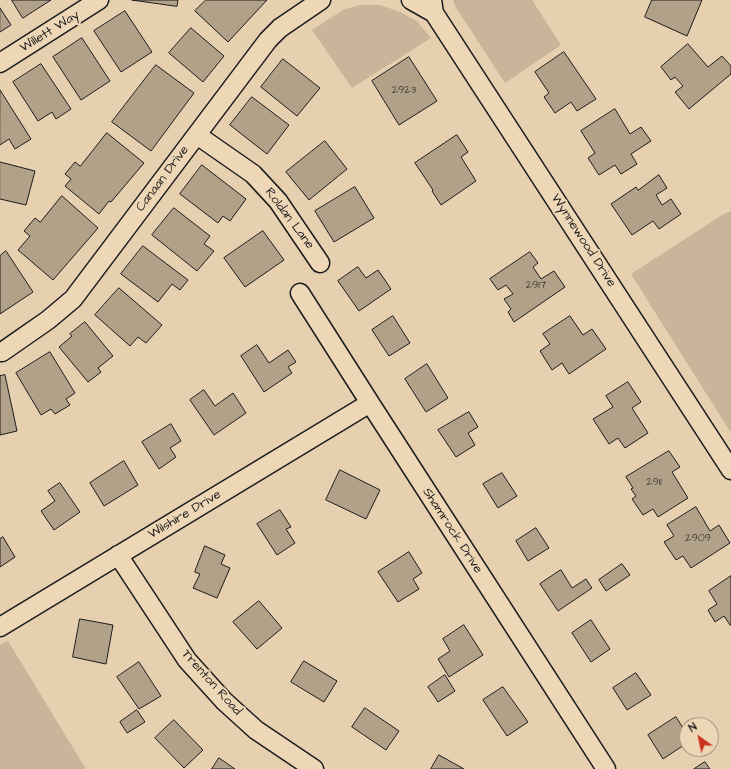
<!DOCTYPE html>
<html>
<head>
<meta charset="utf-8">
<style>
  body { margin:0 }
  #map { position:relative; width:731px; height:769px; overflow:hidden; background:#e6d0b0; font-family:"Architects Daughter",sans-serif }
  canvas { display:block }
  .north { position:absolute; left:679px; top:717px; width:40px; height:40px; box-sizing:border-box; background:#eed7b6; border:1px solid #9a8c78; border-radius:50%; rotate:327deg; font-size:11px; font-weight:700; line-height:16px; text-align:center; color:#1c1c1c }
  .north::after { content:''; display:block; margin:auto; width:14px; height:18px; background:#c8321e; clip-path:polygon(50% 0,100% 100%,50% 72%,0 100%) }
</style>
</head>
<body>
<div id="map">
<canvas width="731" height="769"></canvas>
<div class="north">N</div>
</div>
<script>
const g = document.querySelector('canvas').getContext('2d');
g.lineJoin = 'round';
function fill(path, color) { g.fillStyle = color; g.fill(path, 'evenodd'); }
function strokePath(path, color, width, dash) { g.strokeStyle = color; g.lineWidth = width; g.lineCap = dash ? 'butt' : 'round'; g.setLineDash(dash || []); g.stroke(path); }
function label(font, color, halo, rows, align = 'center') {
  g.font = font + ' "Architects Daughter",sans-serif'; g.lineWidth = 4; g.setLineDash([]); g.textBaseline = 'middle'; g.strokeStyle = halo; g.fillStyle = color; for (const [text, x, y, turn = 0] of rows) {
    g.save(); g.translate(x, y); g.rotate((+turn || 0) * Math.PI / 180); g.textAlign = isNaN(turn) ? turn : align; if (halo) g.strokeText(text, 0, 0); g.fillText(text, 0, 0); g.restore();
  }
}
fill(new Path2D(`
  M 453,0 L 532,0 L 561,45 L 505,83 L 455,6 Z
  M 360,5 L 380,5 L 400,12 L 417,21 L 431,38 L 352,88 L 312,30 L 343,10 Z
  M 731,211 L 731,433 L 631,274 L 722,215 Z
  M 8,641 L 86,769 L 0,769 L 0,645 Z`), '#c8b59a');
const building = new Path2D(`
  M 12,0 L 51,0 L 23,18 Z
  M 132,0 L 178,0 L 177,6 Z
  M 206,0 L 267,0 L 228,42 L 195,11 Z
  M 652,0 L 702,0 L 687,36 L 645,17 Z
  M 0,8 L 11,25 L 0,32 Z
  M 125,11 L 152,52 L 121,72 L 94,31 Z
  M 191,28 L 224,56 L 203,82 L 169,53 Z
  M 82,38 L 110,81 L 81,100 L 53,57 Z
  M 688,44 L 708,67 L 722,56 L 731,66 L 731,74 L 689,109 L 675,92 L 683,86 L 675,77 L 671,80 L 661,67 Z
  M 564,52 L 596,99 L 577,111 L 571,102 L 555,113 L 544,97 L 549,93 L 535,72 Z
  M 409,57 L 437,101 L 399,125 L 372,81 Z
  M 283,59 L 320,88 L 297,116 L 261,87 Z
  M 41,64 L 71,109 L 56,119 L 52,112 L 38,121 L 13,82 Z
  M 156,65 L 194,93 L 151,151 L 112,122 Z
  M 0,90 L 31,139 L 15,149 L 9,139 L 0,145 Z
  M 252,97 L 289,125 L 267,154 L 230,125 Z
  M 615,109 L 630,134 L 641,127 L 651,141 L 631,154 L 637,164 L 621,174 L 615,165 L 599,175 L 588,158 L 595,153 L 581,131 Z
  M 107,133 L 144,163 L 111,202 L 109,201 L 99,214 L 65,186 L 71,179 L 65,174 L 75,162 L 80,166 Z
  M 457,135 L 468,152 L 461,157 L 476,181 L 441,205 L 432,191 L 433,190 L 415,163 Z
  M 325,141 L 347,169 L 309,200 L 286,172 Z
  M 0,162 L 35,171 L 26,205 L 0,199 Z
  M 202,165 L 246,199 L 230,221 L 223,216 L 218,223 L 180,194 Z
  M 659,175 L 667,188 L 656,195 L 662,205 L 671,199 L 681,214 L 659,229 L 653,221 L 632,235 L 611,204 L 636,187 L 638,190 Z
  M 355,187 L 374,218 L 334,242 L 315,211 Z
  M 62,196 L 98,228 L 53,280 L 18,250 L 30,236 L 24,231 L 35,218 L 40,222 Z
  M 174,208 L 210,236 L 204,244 L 214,251 L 197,271 L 152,235 Z
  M 263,231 L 284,260 L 245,287 L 224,258 Z
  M 143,246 L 188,280 L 180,290 L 172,284 L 158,302 L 121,274 Z
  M 6,251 L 33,292 L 0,314 L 0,256 Z
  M 530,252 L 538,263 L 533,267 L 541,279 L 554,271 L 565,287 L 514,322 L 508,312 L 511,309 L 504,299 L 513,294 L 506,285 L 498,290 L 490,279 Z
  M 358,267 L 366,278 L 378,270 L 391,289 L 359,311 L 338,281 Z
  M 119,288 L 162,325 L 146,343 L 138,337 L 130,346 L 95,315 Z
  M 393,316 L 410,343 L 389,356 L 372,330 Z
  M 570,316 L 583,335 L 592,329 L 606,349 L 569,374 L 562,363 L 552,370 L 540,351 L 550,344 L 543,334 Z
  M 85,322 L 113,356 L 98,368 L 101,372 L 88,382 L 59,347 L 72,336 L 70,334 Z
  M 257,345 L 269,363 L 288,350 L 296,362 L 288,367 L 292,373 L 264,392 L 241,356 Z
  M 50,352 L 75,393 L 66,399 L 70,405 L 55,414 L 51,409 L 41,415 L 16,373 Z
  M 427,364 L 448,398 L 426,412 L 405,379 Z
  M 5,375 L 17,431 L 0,435 L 0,376 Z
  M 628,382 L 641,402 L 632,408 L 648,433 L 625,448 L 618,438 L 609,444 L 593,419 L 613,407 L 606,396 Z
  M 204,390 L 215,406 L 233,393 L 246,413 L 214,435 L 190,400 Z
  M 469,412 L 478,427 L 468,433 L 475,445 L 456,457 L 438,430 Z
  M 171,424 L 181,441 L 170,448 L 176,457 L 159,469 L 142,442 Z
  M 669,451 L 680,467 L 672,472 L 688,498 L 658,517 L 653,509 L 643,515 L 632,499 L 636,496 L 631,489 L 633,488 L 626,477 Z
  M 124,461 L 138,485 L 104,506 L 90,483 Z
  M 340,470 L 380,490 L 366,519 L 326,500 Z
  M 502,473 L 517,496 L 498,508 L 483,484 Z
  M 60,483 L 80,512 L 54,530 L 41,511 L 55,501 L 48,491 Z
  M 696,507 L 710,531 L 719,525 L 730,543 L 691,568 L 683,556 L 676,560 L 664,542 L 674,536 L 667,525 Z
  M 280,510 L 291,527 L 286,529 L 295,543 L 277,555 L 257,524 Z
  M 536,528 L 549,548 L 528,561 L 516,541 Z
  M 3,537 L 15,557 L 0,567 L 0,539 Z
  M 205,546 L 225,555 L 221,564 L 230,568 L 217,598 L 193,588 L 200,574 L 195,572 Z
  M 409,552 L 422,573 L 413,579 L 419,589 L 398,602 L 378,572 Z
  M 622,564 L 630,575 L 606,591 L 599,580 Z
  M 561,570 L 572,588 L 586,579 L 592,588 L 558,611 L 540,584 Z
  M 731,576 L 731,625 L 730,625 L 724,616 L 715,622 L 708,610 L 717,604 L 709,591 Z
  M 259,601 L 282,628 L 257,649 L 233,622 Z
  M 80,619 L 113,625 L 106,664 L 73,657 Z
  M 591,620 L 610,649 L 591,662 L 572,633 Z
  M 464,625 L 483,655 L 449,677 L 438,659 L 450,651 L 443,639 Z
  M 304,661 L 337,681 L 324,702 L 291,682 Z
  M 139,662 L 161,696 L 139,709 L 117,677 Z
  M 636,673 L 651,695 L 627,710 L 613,688 Z
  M 445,675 L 455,691 L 438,702 L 428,687 Z
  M 503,687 L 528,722 L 507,736 L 483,700 Z
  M 365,708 L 399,731 L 386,750 L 352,727 Z
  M 137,710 L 145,722 L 127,733 L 120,722 Z
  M 676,717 L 687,734 L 687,743 L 663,759 L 648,735 Z
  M 174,720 L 203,750 L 184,768 L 155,738 Z
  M 439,755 L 464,769 L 431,769 Z
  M 219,758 L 235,769 L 212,769 Z
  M 705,762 L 710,769 L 694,769 Z`);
fill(building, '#b1a189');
strokePath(building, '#1c1c1c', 1);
const minor = new Path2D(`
  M 411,0 L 434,13
  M 432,0 L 434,13 L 731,470
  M 0,63 L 99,0
  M 197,135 L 253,174 L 278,201 L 320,263
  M 300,293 L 370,403 L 606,769
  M 0,352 L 2,352 L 48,320 L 73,299 L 268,40 L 280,28 L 321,0
  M 118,555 L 187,660 L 224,701 L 256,730 L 314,769
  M 0,627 L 370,403`);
strokePath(minor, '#1c1c1c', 21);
strokePath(minor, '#eed7b6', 18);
label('11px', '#413d37', null, [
  ["2923",404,91],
  ["2917",536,286],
  ["2911",654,483],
  ["2909",698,539]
]);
label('13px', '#1c1c1c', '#eed7b6', [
  ["Willett Way",50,32,-32],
  ["Canaan Drive",163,179,-53],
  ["Roldan Lane",289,219,53],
  ["Wynnewood Drive",583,241,57],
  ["Wilshire Drive",185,515,-31],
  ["Shamrock Drive",452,531,57],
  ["Trenton Road",211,683,48]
]);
</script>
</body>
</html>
